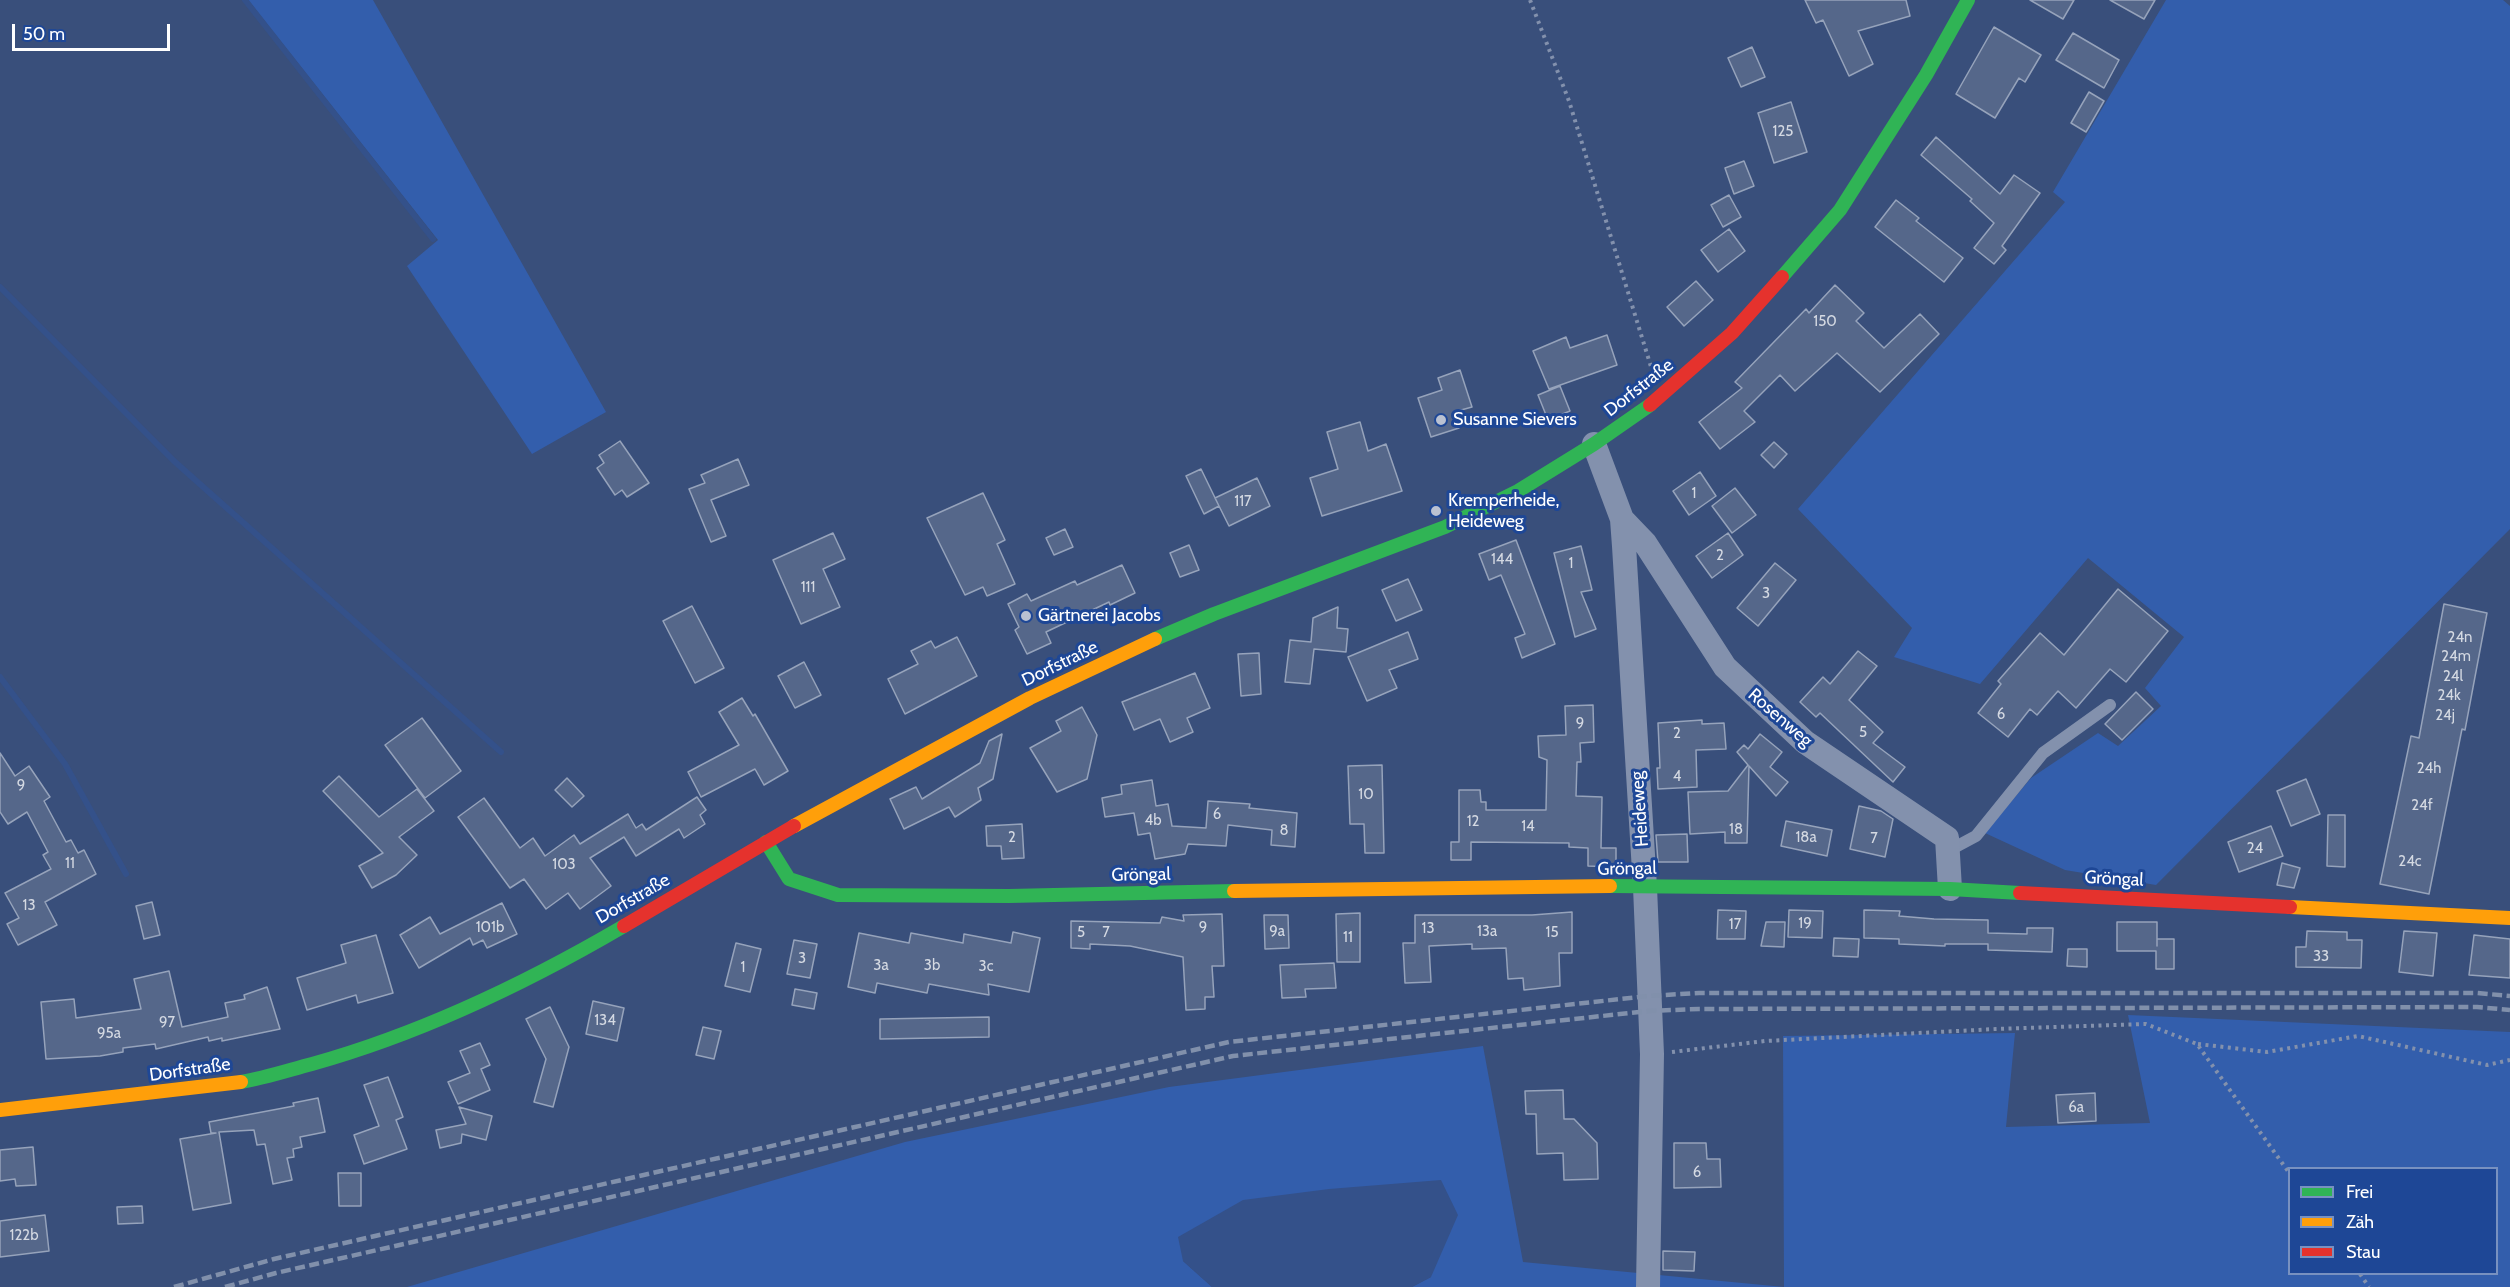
<!DOCTYPE html>
<html>
<head>
<meta charset="utf-8">
<style>
  body { margin:0 }
  #map { position:relative; width:2510px; height:1287px; overflow:hidden; background:#394f7b; font-family:Cabin,sans-serif }
  canvas { display:block }
  .legend { position:absolute; left:2288px; top:1167px; width:210px; height:108px; box-sizing:border-box; background:#1e4796; border:2px solid #7891c0; margin:0; padding:8px 10px; list-style:none; font-size:18px; color:#fff }
  .legend li { display:flex; align-items:center; gap:12px; height:30px }
  .legend b { width:30px; border:2px solid #7891c0 }
  .scale { position:absolute; left:12px; top:24px; width:158px; height:27px; box-sizing:border-box; border:3px solid #fff; border-top:0; padding-left:8px; font-size:18px; line-height:21px; white-space:nowrap; color:#fff; -webkit-text-stroke:4px #1e4796; paint-order:stroke }
</style>
</head>
<body>
<div id="map">
<canvas width="2510" height="1287"></canvas>
<ul class="legend">
<li><b style="height:8px;background:#30b455"></b>Frei</li>
<li><b style="height:8px;background:#ff9f0a"></b>Zäh</li>
<li><b style="height:8px;background:#e5322d"></b>Stau</li>
</ul>
<div class="scale">50 m</div>
</div>
<script>
const g = document.querySelector('canvas').getContext('2d');
g.lineJoin = 'round';
function fill(path, color) { g.fillStyle = color; g.fill(path, 'evenodd'); }
function strokePath(path, color, width, dash) { g.strokeStyle = color; g.lineWidth = width; g.lineCap = dash ? 'butt' : 'round'; g.setLineDash(dash || []); g.stroke(path); }
function label(font, color, halo, rows, align = 'center') {
  g.font = font + ' Cabin,sans-serif'; g.lineWidth = 6; g.setLineDash([]); g.textBaseline = 'middle'; g.strokeStyle = halo; g.fillStyle = color; for (const [text, x, y, turn = 0] of rows) {
    g.save(); g.translate(x, y); g.rotate((+turn || 0) * Math.PI / 180); g.textAlign = isNaN(turn) ? turn : align; if (halo) g.strokeText(text, 0, 0); g.fillText(text, 0, 0); g.restore();
  }
}
fill(new Path2D(`
  M 248,0 L 373,0 L 606,412 L 532,454 L 407,266 L 438,240 Z
  M 2166,0 L 2503,0 L 2510,6 L 2510,529 L 2156,885 L 2065,870 L 1985,833 L 2031,778 L 2098,733 L 2118,746 L 2161,706 L 2145,688 L 2184,637 L 2088,558 L 1980,684 L 1894,657 L 1912,628 L 1798,509 L 2065,202 L 2053,192 Z
  M 2128,1015 L 2510,1032 L 2510,1287 L 1412,1287 L 1431,1277 L 1183,1261 L 1212,1287 L 407,1287 L 905,1142 L 1169,1087 L 1483,1046 L 1523,1262 L 1784,1287 L 1783,1036 L 2015,1033 L 2006,1127 L 2150,1123 ZM 2290,1168 L 2496,1168 L 2496,1274 L 2290,1274 Z`), '#335eac');
fill(new Path2D(`
  M 1441,1180 L 1458,1215 L 1431,1277 L 1412,1287 L 1212,1287 L 1183,1261 L 1178,1237 L 1243,1200 L 1329,1189 Z`), '#34518a');
strokePath(new Path2D(`
  M 245,0 L 433,239
  M 0,287 L 174,461 L 501,752
  M 0,677 L 65,764 L 126,874`), '#34518a', 6);
const building = new Path2D(`
  M 1805,0 L 1906,0 L 1910,16 L 1858,31 L 1873,64 L 1849,76 L 1823,20 L 1816,23 Z
  M 2030,0 L 2074,0 L 2063,19 Z
  M 2110,0 L 2155,0 L 2144,19 Z
  M 1994,27 L 2041,55 L 2025,82 L 2019,78 L 1995,118 L 1956,94 Z
  M 2073,33 L 2119,60 L 2104,88 L 2056,60 Z
  M 1752,47 L 1765,77 L 1741,87 L 1728,58 Z
  M 2089,92 L 2104,101 L 2086,132 L 2071,123 Z
  M 1791,102 L 1807,152 L 1774,163 L 1758,113 Z
  M 1936,137 L 2000,194 L 2014,175 L 2040,193 L 2002,246 L 2006,250 L 1994,264 L 1974,248 L 1994,223 L 1970,201 L 1972,199 L 1921,155 Z
  M 1744,161 L 1754,186 L 1734,194 L 1725,168 Z
  M 1729,195 L 1741,217 L 1723,227 L 1711,205 Z
  M 1896,200 L 1919,218 L 1916,221 L 1963,258 L 1944,282 L 1875,227 Z
  M 1729,229 L 1745,251 L 1718,272 L 1701,250 Z
  M 1696,281 L 1713,300 L 1684,326 L 1667,307 Z
  M 1835,285 L 1864,313 L 1856,321 L 1884,348 L 1920,314 L 1939,334 L 1880,392 L 1837,353 L 1795,391 L 1780,375 L 1744,411 L 1755,422 L 1720,449 L 1699,422 L 1742,388 L 1735,382 L 1806,309 L 1809,313 Z
  M 1607,335 L 1617,365 L 1549,389 L 1533,351 L 1566,337 L 1570,348 Z
  M 1460,370 L 1472,407 L 1454,412 L 1459,428 L 1431,437 L 1418,398 L 1442,390 L 1438,378 Z
  M 1560,386 L 1570,411 L 1548,420 L 1538,395 Z
  M 1360,422 L 1368,451 L 1386,444 L 1402,491 L 1322,516 L 1310,478 L 1338,469 L 1327,432 Z
  M 620,441 L 649,483 L 627,497 L 622,490 L 615,495 L 597,468 L 604,463 L 599,455 Z
  M 1774,442 L 1787,454 L 1774,468 L 1761,455 Z
  M 738,459 L 749,485 L 711,500 L 726,536 L 711,542 L 689,489 L 705,483 L 701,475 Z
  M 1201,469 L 1219,506 L 1204,514 L 1186,476 Z
  M 1700,472 L 1716,496 L 1689,515 L 1673,491 Z
  M 1257,478 L 1270,506 L 1229,526 L 1215,498 Z
  M 1735,488 L 1756,515 L 1732,533 L 1712,506 Z
  M 983,493 L 1005,540 L 997,544 L 1015,584 L 987,596 L 983,587 L 965,595 L 927,518 Z
  M 1065,529 L 1073,547 L 1054,555 L 1046,538 Z
  M 833,533 L 845,559 L 823,569 L 840,607 L 801,624 L 773,560 Z
  M 1728,533 L 1743,555 L 1712,578 L 1696,556 Z
  M 1516,540 L 1555,644 L 1522,658 L 1515,638 L 1525,634 L 1501,575 L 1489,580 L 1479,554 Z
  M 1189,545 L 1199,570 L 1180,577 L 1170,553 Z
  M 1581,546 L 1592,590 L 1581,592 L 1596,629 L 1575,637 L 1554,553 Z
  M 1775,563 L 1796,580 L 1758,626 L 1737,608 Z
  M 1122,565 L 1135,593 L 1110,605 L 1109,602 L 1046,632 L 1051,643 L 1027,654 L 1015,630 L 1019,627 L 1008,604 L 1027,594 L 1031,601 L 1075,581 L 1077,585 Z
  M 1408,579 L 1422,610 L 1396,621 L 1382,590 Z
  M 2118,589 L 2168,631 L 2126,682 L 2110,669 L 2076,708 L 2058,691 L 2037,715 L 2030,709 L 2008,737 L 1978,713 L 2001,684 L 1998,681 L 2040,633 L 2064,655 Z
  M 2444,604 L 2487,613 L 2465,730 L 2462,729 L 2429,894 L 2380,884 L 2411,736 L 2419,738 Z
  M 692,606 L 724,668 L 695,683 L 663,621 Z
  M 1338,607 L 1337,628 L 1348,629 L 1346,652 L 1314,649 L 1310,684 L 1285,682 L 1290,640 L 1311,642 L 1313,618 Z
  M 1408,632 L 1418,659 L 1389,670 L 1397,688 L 1367,701 L 1348,657 Z
  M 957,637 L 977,676 L 905,714 L 888,679 L 918,664 L 911,651 L 931,641 L 935,648 Z
  M 1858,651 L 1877,666 L 1849,700 L 1883,732 L 1873,743 L 1905,767 L 1893,782 L 1820,713 L 1816,717 L 1800,702 L 1823,677 L 1830,684 Z
  M 1259,653 L 1261,694 L 1241,696 L 1238,654 Z
  M 804,662 L 821,695 L 795,708 L 778,676 Z
  M 1195,673 L 1210,708 L 1187,718 L 1193,732 L 1170,742 L 1160,719 L 1134,730 L 1122,702 Z
  M 2136,692 L 2153,709 L 2122,740 L 2105,724 Z
  M 742,698 L 753,716 L 755,714 L 788,771 L 764,785 L 755,769 L 701,797 L 688,772 L 739,745 L 719,712 Z
  M 1593,705 L 1594,742 L 1580,743 L 1581,762 L 1577,762 L 1576,796 L 1602,797 L 1601,848 L 1616,848 L 1616,867 L 1588,866 L 1588,848 L 1569,847 L 1569,843 L 1471,842 L 1471,860 L 1451,860 L 1451,842 L 1459,842 L 1459,790 L 1480,790 L 1481,802 L 1486,802 L 1486,810 L 1546,810 L 1547,760 L 1539,757 L 1538,736 L 1566,735 L 1565,706 Z
  M 1082,707 L 1097,735 L 1087,779 L 1057,792 L 1030,748 L 1061,731 L 1056,721 Z
  M 422,718 L 461,771 L 425,798 L 385,745 Z
  M 1702,720 L 1702,724 L 1724,723 L 1726,749 L 1696,750 L 1697,787 L 1658,789 L 1657,768 L 1660,768 L 1658,723 Z
  M 1002,734 L 993,779 L 978,788 L 981,800 L 955,817 L 949,807 L 904,829 L 890,799 L 916,787 L 922,799 L 980,763 L 989,741 Z
  M 1760,734 L 1782,752 L 1770,767 L 1788,782 L 1776,796 L 1749,766 L 1747,843 L 1725,843 L 1725,832 L 1690,834 L 1688,792 L 1728,791 L 1748,765 L 1737,752 L 1744,745 L 1748,749 Z
  M 0,753 L 15,776 L 29,766 L 50,797 L 44,801 L 66,842 L 71,840 L 78,853 L 84,850 L 96,874 L 45,902 L 57,925 L 18,945 L 7,924 L 19,918 L 5,893 L 51,869 L 43,855 L 48,852 L 27,812 L 8,824 L 0,812 Z
  M 1382,765 L 1384,853 L 1365,853 L 1364,824 L 1350,824 L 1348,766 Z
  M 339,776 L 379,817 L 417,789 L 434,811 L 399,837 L 417,855 L 396,875 L 372,888 L 359,866 L 383,853 L 323,791 Z
  M 567,778 L 584,796 L 572,807 L 555,790 Z
  M 2306,779 L 2320,814 L 2291,826 L 2277,791 Z
  M 1152,780 L 1156,806 L 1168,804 L 1172,826 L 1206,828 L 1208,801 L 1250,804 L 1249,808 L 1297,813 L 1295,847 L 1271,845 L 1272,830 L 1228,825 L 1226,846 L 1188,844 L 1185,854 L 1155,859 L 1150,833 L 1138,835 L 1134,813 L 1105,817 L 1102,798 L 1122,794 L 1121,785 Z
  M 697,797 L 706,810 L 700,815 L 705,824 L 684,838 L 679,829 L 636,856 L 624,837 L 590,858 L 611,886 L 580,909 L 568,893 L 546,909 L 524,879 L 510,888 L 458,817 L 484,798 L 520,848 L 533,838 L 545,856 L 574,835 L 580,844 L 628,814 L 636,828 L 642,824 L 646,830 Z
  M 1859,806 L 1881,811 L 1893,819 L 1885,857 L 1850,849 Z
  M 2328,815 L 2345,815 L 2345,867 L 2327,866 Z
  M 1786,821 L 1832,830 L 1827,856 L 1781,846 Z
  M 1022,824 L 1024,858 L 1002,859 L 1001,846 L 987,846 L 986,826 Z
  M 2271,826 L 2283,856 L 2239,872 L 2228,842 Z
  M 1687,834 L 1688,862 L 1658,862 L 1656,835 Z
  M 2282,863 L 2300,868 L 2294,888 L 2277,885 Z
  M 152,902 L 160,935 L 144,939 L 136,906 Z
  M 502,903 L 517,934 L 487,948 L 483,940 L 473,945 L 470,938 L 419,968 L 400,935 L 430,917 L 440,934 Z
  M 1718,910 L 1746,911 L 1745,939 L 1717,939 Z
  M 1789,910 L 1823,911 L 1822,938 L 1788,937 Z
  M 1864,910 L 1900,911 L 1899,916 L 1934,919 L 1988,920 L 1988,933 L 2027,934 L 2027,928 L 2053,928 L 2052,952 L 1988,950 L 1988,944 L 1945,944 L 1945,946 L 1899,944 L 1899,939 L 1864,938 Z
  M 1572,912 L 1572,953 L 1559,953 L 1560,986 L 1524,990 L 1523,978 L 1508,979 L 1506,948 L 1472,949 L 1472,944 L 1429,946 L 1431,982 L 1405,983 L 1403,943 L 1415,943 L 1415,915 L 1532,915 Z
  M 1360,913 L 1360,962 L 1337,962 L 1336,914 Z
  M 1222,914 L 1224,966 L 1212,966 L 1214,997 L 1205,997 L 1205,1009 L 1186,1010 L 1183,957 L 1130,946 L 1090,944 L 1090,949 L 1071,948 L 1071,921 L 1160,923 L 1162,917 L 1184,921 L 1183,915 Z
  M 1264,915 L 1288,915 L 1289,948 L 1265,949 Z
  M 1766,922 L 1785,922 L 1784,947 L 1761,946 Z
  M 2117,922 L 2157,922 L 2157,946 L 2157,939 L 2174,939 L 2174,969 L 2156,969 L 2156,951 L 2117,951 Z
  M 2307,931 L 2347,932 L 2347,940 L 2362,940 L 2361,968 L 2296,967 L 2296,947 L 2306,947 Z
  M 2404,931 L 2437,933 L 2433,976 L 2399,972 Z
  M 1013,932 L 1040,938 L 1029,992 L 988,984 L 989,995 L 929,984 L 927,993 L 877,983 L 875,993 L 848,987 L 859,933 L 909,943 L 911,933 L 963,943 L 964,934 L 1011,943 Z
  M 376,935 L 393,993 L 358,1003 L 356,995 L 307,1010 L 297,978 L 346,963 L 341,945 Z
  M 2474,935 L 2510,939 L 2510,978 L 2469,975 Z
  M 1834,938 L 1859,939 L 1858,957 L 1833,956 Z
  M 794,940 L 817,944 L 810,978 L 787,974 Z
  M 736,943 L 761,949 L 750,992 L 725,986 Z
  M 2068,949 L 2087,949 L 2087,967 L 2067,966 Z
  M 1334,963 L 1336,988 L 1305,989 L 1306,997 L 1282,998 L 1280,965 Z
  M 169,971 L 182,1027 L 228,1017 L 225,1003 L 245,999 L 244,995 L 267,987 L 280,1029 L 222,1041 L 222,1038 L 209,1041 L 208,1037 L 156,1049 L 155,1044 L 123,1048 L 123,1052 L 100,1056 L 46,1059 L 41,1002 L 74,999 L 76,1018 L 141,1009 L 134,979 Z
  M 795,989 L 817,993 L 814,1009 L 792,1005 Z
  M 593,1001 L 624,1008 L 617,1041 L 586,1034 Z
  M 550,1007 L 569,1047 L 553,1107 L 534,1102 L 546,1059 L 526,1019 Z
  M 989,1017 L 989,1037 L 880,1039 L 880,1019 Z
  M 703,1027 L 721,1031 L 714,1059 L 696,1055 Z
  M 480,1043 L 490,1065 L 481,1069 L 490,1090 L 458,1104 L 448,1082 L 470,1073 L 460,1051 Z
  M 388,1077 L 403,1117 L 396,1120 L 407,1149 L 364,1164 L 354,1135 L 379,1126 L 364,1085 Z
  M 1563,1090 L 1564,1119 L 1574,1119 L 1597,1143 L 1598,1179 L 1564,1180 L 1563,1153 L 1537,1154 L 1536,1114 L 1526,1114 L 1525,1091 Z
  M 2095,1093 L 2096,1121 L 2058,1123 L 2056,1095 Z
  M 318,1098 L 325,1132 L 300,1137 L 302,1147 L 293,1149 L 294,1157 L 287,1158 L 292,1180 L 273,1184 L 265,1144 L 257,1145 L 254,1130 L 219,1132 L 231,1203 L 193,1210 L 180,1139 L 216,1133 L 211,1133 L 209,1122 L 294,1106 L 293,1103 Z
  M 459,1107 L 492,1116 L 486,1140 L 462,1134 L 461,1143 L 440,1148 L 436,1130 L 466,1124 Z
  M 1674,1143 L 1706,1143 L 1707,1159 L 1720,1159 L 1721,1187 L 1674,1188 Z
  M 33,1147 L 36,1185 L 16,1186 L 15,1179 L 0,1181 L 0,1150 Z
  M 338,1173 L 361,1173 L 361,1206 L 339,1206 Z
  M 142,1206 L 143,1223 L 118,1224 L 117,1207 Z
  M 45,1215 L 49,1251 L 0,1257 L 0,1221 Z
  M 1663,1251 L 1695,1252 L 1694,1271 L 1663,1270 Z`);
fill(building, '#55678a');
strokePath(building, '#96a3bb', 1.5);
strokePath(new Path2D(`
  M 1530,0 L 1569,101 L 1652,370
  M 2198,1044 L 2267,1052 L 2358,1036 L 2487,1065 L 2510,1060
  M 1672,1052 L 1765,1041 L 1996,1029 L 2146,1024 L 2197,1044 L 2290,1174
  M 2360,1274 L 2369,1287`), '#8391ad', 4, [3, 4.5]);
strokePath(new Path2D(`
  M 1948,851 L 1976,836 L 2043,753 L 2110,705`), '#8391ad', 12);
strokePath(new Path2D(`
  M 1594,444 L 1622,519 L 1624,546 L 1645,887 L 1652,1054 L 1648,1287
  M 1622,519 L 1645,543 L 1725,667 L 1805,742 L 1947,838 L 1950,889`), '#8391ad', 24);
strokePath(new Path2D(`
  M 1782,277 L 1840,210 L 1926,75 L 1968,0
  M 1155,639 L 1214,614 L 1445,527 L 1518,491 L 1594,444 L 1650,405
  M 766,842 L 789,879 L 838,895 L 1009,896 L 1234,891
  M 1610,886 L 1950,889 L 2020,893
  M 241,1082 C 265,1078 289,1070 312,1064 C 423,1033 525,984 624,926`), '#30b455', 14);
strokePath(new Path2D(`
  M 794,826 L 1030,698 L 1155,639
  M 1234,891 L 1610,886
  M 2290,907 L 2510,918
  M 0,1110 L 241,1082`), '#ff9f0a', 14);
strokePath(new Path2D(`
  M 1650,405 L 1732,333 L 1782,277
  M 2020,893 L 2290,907
  M 624,926 L 794,826`), '#e5322d', 14);
strokePath(new Path2D(`
  M 174,1287 L 274,1259 L 1229,1042 L 1648,996 L 1699,993 L 2477,993 L 2510,996
  M 225,1287 L 276,1273 L 1233,1056 L 1648,1011 L 1699,1009 L 2477,1007 L 2510,1010`), '#8190ab', 4.5, [10, 4.5]);
for (const [x, y, r, color] of [
  [1441,420,6,"#bac1d1"],
  [1436,511,6,"#bac1d1"],
  [1026,616,6,"#bac1d1"]
]) { const dot = new Path2D(); dot.arc(x, y, r, 0, 2 * Math.PI); g.fillStyle = color; g.fill(dot); strokePath(dot, '#1e4796', 2); }
label('15px', '#d4d9e2', null, [
  ["125",1783,132],
  ["150",1825,322],
  ["1",1694,494],
  ["117",1243,502],
  ["2",1720,556],
  ["144",1502,560],
  ["1",1571,564],
  ["111",808,588],
  ["3",1766,594],
  ["24n",2460,638],
  ["24m",2456,657],
  ["24l",2453,677],
  ["24k",2449,696],
  ["6",2001,715],
  ["24j",2445,716],
  ["9",1580,724],
  ["5",1863,733],
  ["2",1677,734],
  ["24h",2429,769],
  ["4",1677,777],
  ["9",21,786],
  ["10",1366,795],
  ["24f",2422,806],
  ["6",1217,815],
  ["4b",1153,821],
  ["12",1473,822],
  ["14",1528,827],
  ["18",1736,830],
  ["8",1284,831],
  ["2",1012,838],
  ["18a",1806,838],
  ["7",1874,839],
  ["24",2255,849],
  ["24c",2410,862],
  ["11",70,864],
  ["103",564,865],
  ["13",29,906],
  ["19",1805,924],
  ["17",1735,925],
  ["101b",490,928],
  ["9",1203,928],
  ["13",1428,929],
  ["9a",1277,932],
  ["13a",1487,932],
  ["5",1081,933],
  ["7",1106,933],
  ["15",1552,933],
  ["11",1348,938],
  ["33",2321,957],
  ["3",802,959],
  ["3a",881,966],
  ["3b",932,966],
  ["3c",986,967],
  ["1",743,968],
  ["134",605,1021],
  ["97",167,1023],
  ["95a",109,1034],
  ["6a",2076,1108],
  ["6",1697,1173],
  ["122b",24,1236]
]);
label('18px', '#fff', '#1e4796', [
  ["Dorfstraße",1639,388,-38],
  ["Dorfstraße",1060,664,-26],
  ["Rosenweg",1780,718,41],
  ["Heideweg",1640,809,-94],
  ["Gröngal",1627,869,-1],
  ["Gröngal",1141,875,-1],
  ["Gröngal",2114,879,3],
  ["Dorfstraße",633,899,-30],
  ["Dorfstraße",190,1070,-8]
]);
label('18px', '#fff', '#1e4796', [
  ["Susanne Sievers",1453,420],
  ["Kremperheide,",1448,501],
  ["Heideweg",1448,522],
  ["Gärtnerei Jacobs",1038,616]
], 'left');
</script>
</body>
</html>
